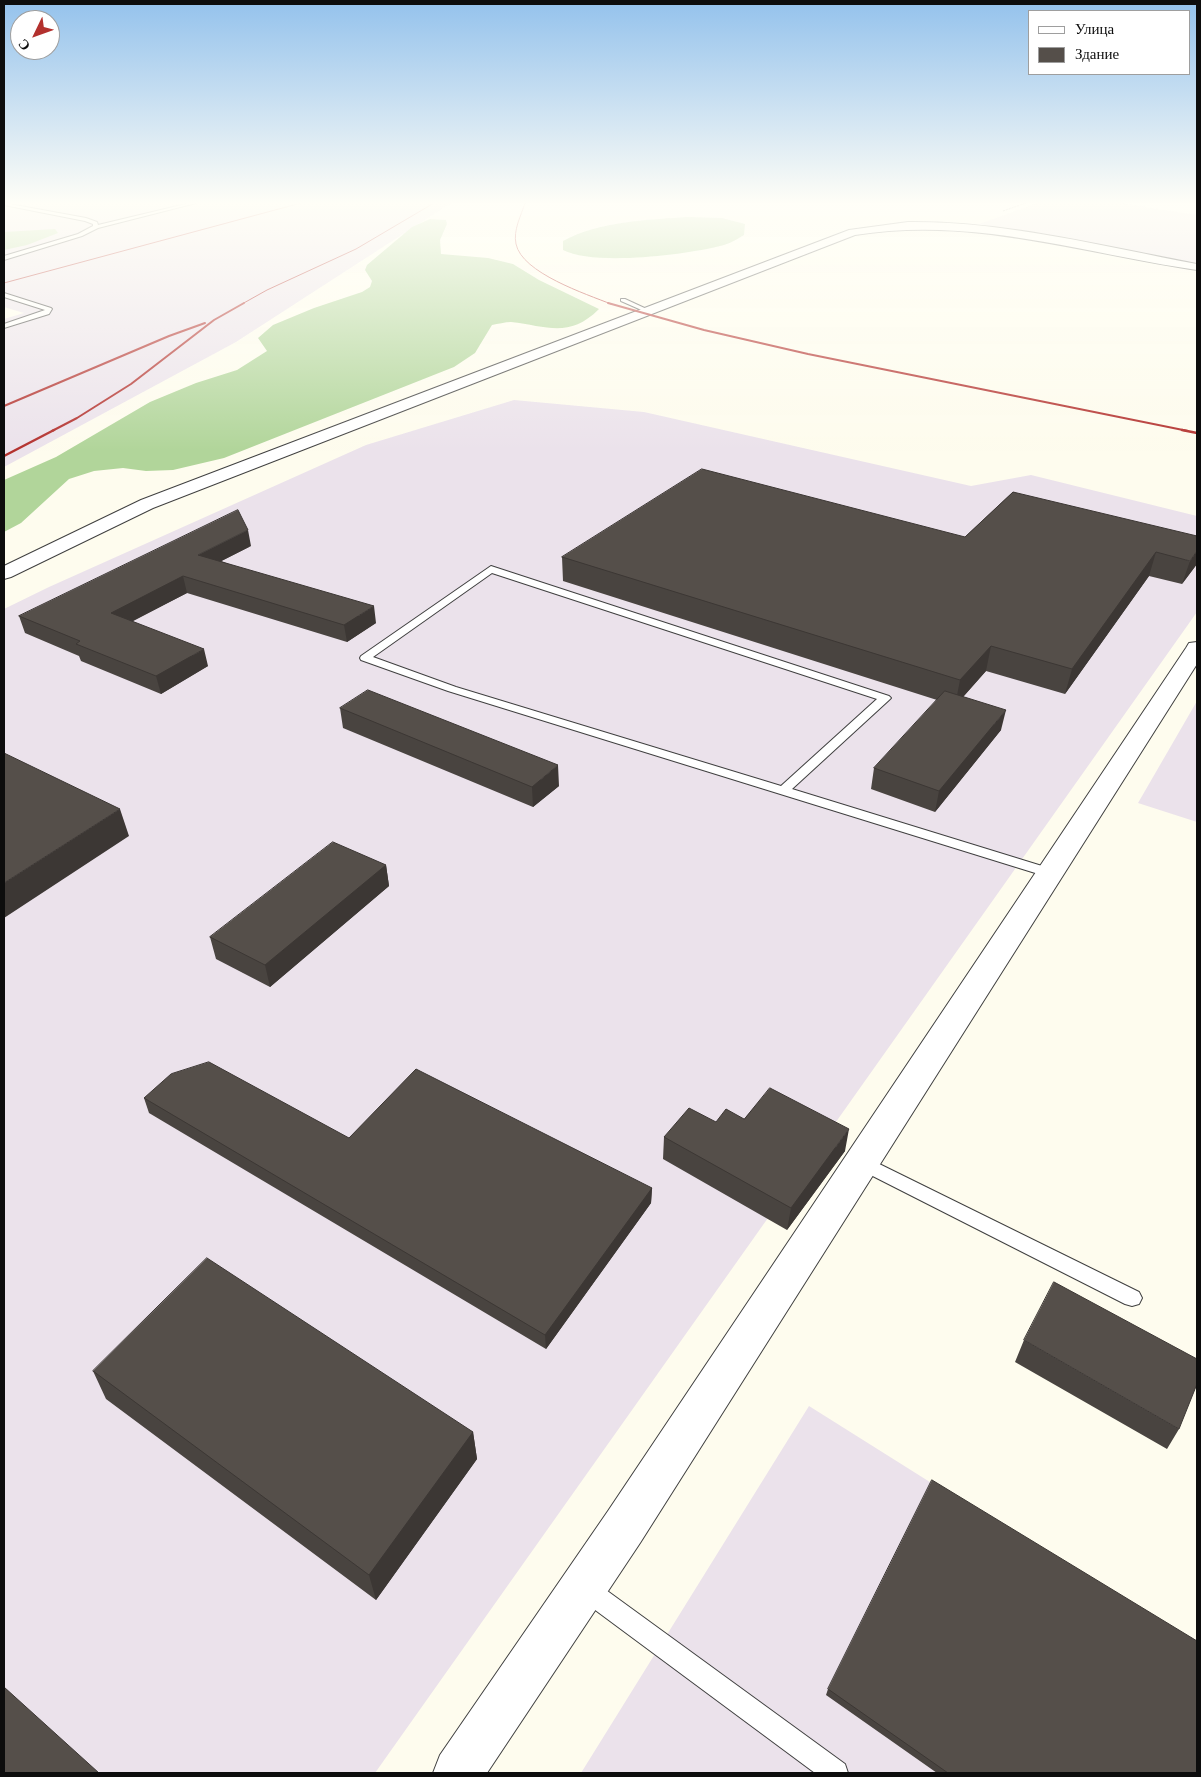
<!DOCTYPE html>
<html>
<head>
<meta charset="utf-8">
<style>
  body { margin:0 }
  #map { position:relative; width:1201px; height:1777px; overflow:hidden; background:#fefcee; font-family:Georgia,serif }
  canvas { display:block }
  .frame { position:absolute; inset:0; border:5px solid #0d0d0d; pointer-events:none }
  .legend { position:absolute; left:1028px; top:10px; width:162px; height:65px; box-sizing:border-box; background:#fff; border:1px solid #9e9e9e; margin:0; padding:6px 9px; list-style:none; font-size:15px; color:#0d0d0d }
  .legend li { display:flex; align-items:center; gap:10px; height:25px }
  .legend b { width:25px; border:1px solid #9e9e9e }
  .north { position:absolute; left:10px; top:10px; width:50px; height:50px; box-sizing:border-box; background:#fff; border:1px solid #9e9e9e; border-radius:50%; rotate:228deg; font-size:14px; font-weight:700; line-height:20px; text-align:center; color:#0d0d0d }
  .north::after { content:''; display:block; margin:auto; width:18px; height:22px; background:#b3312e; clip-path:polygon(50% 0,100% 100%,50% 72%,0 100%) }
</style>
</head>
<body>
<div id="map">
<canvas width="1201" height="1777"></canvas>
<div class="frame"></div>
<ul class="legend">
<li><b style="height:6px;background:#fff"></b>Улица</li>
<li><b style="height:14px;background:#554f4a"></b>Здание</li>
</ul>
<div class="north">С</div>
</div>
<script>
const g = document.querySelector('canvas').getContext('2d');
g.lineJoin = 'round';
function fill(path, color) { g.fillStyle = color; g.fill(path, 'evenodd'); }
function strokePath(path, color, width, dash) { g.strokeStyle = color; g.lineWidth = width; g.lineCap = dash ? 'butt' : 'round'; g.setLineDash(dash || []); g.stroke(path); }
fill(new Path2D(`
  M 4,203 L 451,203 L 236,342 L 4,467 L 4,319 L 24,313 L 4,307 Z
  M 1038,203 L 1119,203 L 1197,215 L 1197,263 L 979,224 Z
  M 514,400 L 644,412 L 971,486 L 1031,475 L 1197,516 L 1197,612 L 375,1773 L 4,1773 L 4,609 L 49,587 L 366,445 Z
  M 1197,701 L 1197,822 L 1138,803 Z
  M 809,1406 L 1197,1650 L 1197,1773 L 581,1773 Z`), '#ebe2eb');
fill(new Path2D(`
  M 688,217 L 722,218 L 745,224 L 744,235 C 736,240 727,245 716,247 C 681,255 594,266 563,250 L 563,241 C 600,221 646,220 688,217 Z
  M 430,219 L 446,220 L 447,224 L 440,240 L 441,254 L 488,258 L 513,264 L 539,280 L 599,309 C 569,339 547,326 511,322 C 505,322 498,324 492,325 L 475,353 L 454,367 L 224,458 L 173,470 L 146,471 L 123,468 L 94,471 L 69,479 L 21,523 L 4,532 L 4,480 L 56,457 L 150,402 L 196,383 L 237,370 L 267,351 L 258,338 L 273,325 L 314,308 L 362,292 L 370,287 L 372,281 L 365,270 L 367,265 L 412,227 Z
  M 55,229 L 58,233 L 27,245 L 4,250 L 4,232 Z`), '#b1d59a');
const lane = new Path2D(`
  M 4,203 L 86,218 L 97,222 L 98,225 L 190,203 L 196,203 L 98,228 L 82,236 L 4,260 L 4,256 L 78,234 L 93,226 L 93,224 L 85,221 L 4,205 Z
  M 4,293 L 51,308 L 52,309 L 49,314 L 4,328 L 4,324 L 45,310 L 4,297 Z
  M 621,299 L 625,299 L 651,311 L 646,312 L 621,301 Z
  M 491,566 L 889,696 L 891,698 L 889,700 L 792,789 L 1055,870 L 1057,873 L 1055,876 L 1045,876 L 448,691 L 361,660 L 360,658 L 361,656 ZM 492,573 L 877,699 L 781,786 L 456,687 L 373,657 Z
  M 861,1155 L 1139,1292 L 1142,1298 L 1139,1304 L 1132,1306 L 1125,1304 L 855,1167 L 852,1162 L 855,1157 Z
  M 587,1579 L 595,1582 L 845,1764 L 848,1773 L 815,1773 L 579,1598 L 576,1590 L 579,1582 Z`);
const street = new Path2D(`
  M 908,222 C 1005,221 1101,246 1197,264 L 1197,270 C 1082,253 973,216 855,235 L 153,508 L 11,577 L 4,579 L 4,566 L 141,500 L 849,230 Z
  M 1197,642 L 1197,664 L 640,1543 L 487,1773 L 433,1773 L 440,1755 L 608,1511 L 1186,648 L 1189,643 Z`);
strokePath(lane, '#404040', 2);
strokePath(street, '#404040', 2);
strokePath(new Path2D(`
  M 1003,211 L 1026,203`), '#2f2f2f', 1, [2, 1]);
fill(lane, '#fff');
fill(street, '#fff');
strokePath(new Path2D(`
  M 525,203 C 521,216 513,230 516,244 C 522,273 586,294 611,304
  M 4,283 L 301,203
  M 242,304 L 267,290 L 356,249 L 434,203`), '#b3312e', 1);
strokePath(new Path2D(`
  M 608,303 L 704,330 L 808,354 L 1188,431
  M 4,406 L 169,336 L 205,323
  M 52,431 L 77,418 L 131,384 L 214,320 L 244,303`), '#b3312e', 2);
strokePath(new Path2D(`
  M 1182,430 L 1197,433
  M 4,456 L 54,430`), '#b3312e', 2.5);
fill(new Path2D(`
  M 1013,492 L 1197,564 L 1182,584 L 1149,576 L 1065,694 L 986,671 L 963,697 L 1001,730 L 935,812 L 871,789 L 874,768 L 937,700 L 563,581 L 562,557 L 965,537 Z
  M 251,546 L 221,561 L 376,623 L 347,642 L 187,593 L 132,621 L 208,666 L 161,694 L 81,661 L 79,656 L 25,633 L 19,616 Z
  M 340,708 L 559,786 L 533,807 L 343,728 Z
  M 386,865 L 389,886 L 270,987 L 216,959 L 210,937 Z
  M 144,1098 L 349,1138 L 652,1188 L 651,1203 L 546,1349 L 149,1113 Z
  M 744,1119 L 845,1151 L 787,1230 L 663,1159 L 664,1137 L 716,1122 Z
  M 1024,1340 L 1179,1429 L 1167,1449 L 1015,1362 Z
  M 93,1371 L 473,1432 L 477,1459 L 376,1600 L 106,1399 Z
  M 828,1689 L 1197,1773 L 937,1773 L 826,1695 Z`), '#494440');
fill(new Path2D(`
  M 248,530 L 251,546 L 202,571 L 198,555 Z
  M 1197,551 L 1197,564 L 1182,584 L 1190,561 Z
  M 1156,552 L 1149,576 L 1065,694 L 1072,669 Z
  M 183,576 L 187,593 L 116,630 L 111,613 Z
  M 374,606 L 376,623 L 347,642 L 344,625 Z
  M 991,646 L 986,671 L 955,706 L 960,680 Z
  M 204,649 L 208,666 L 161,694 L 156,676 Z
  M 1006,710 L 1001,730 L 935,812 L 939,791 Z
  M 558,765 L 559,786 L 533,807 L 532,787 Z
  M 120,809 L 129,836 L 4,918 L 4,883 Z
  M 386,865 L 389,886 L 270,987 L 265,965 Z
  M 849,1129 L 845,1151 L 787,1230 L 791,1208 Z
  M 652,1188 L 651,1203 L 546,1349 L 545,1335 Z
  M 473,1432 L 477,1459 L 376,1600 L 369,1575 Z`), '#3c3734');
const building = new Path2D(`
  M 702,469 L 965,537 L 1013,492 L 1197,536 L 1197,551 L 1190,561 L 1156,552 L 1072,669 L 991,646 L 960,680 L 562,557 Z
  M 238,510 L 248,530 L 198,555 L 374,606 L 344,625 L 183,576 L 111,613 L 204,649 L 156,676 L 76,644 L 80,641 L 19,616 Z
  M 368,690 L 558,765 L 532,787 L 340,708 Z
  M 945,691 L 1006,710 L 939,791 L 874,768 Z
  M 4,753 L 120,809 L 4,883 Z
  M 333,842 L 386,865 L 265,965 L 210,937 Z
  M 209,1062 L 349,1138 L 416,1069 L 652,1188 L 545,1335 L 144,1098 L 171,1074 Z
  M 770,1088 L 849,1129 L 791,1208 L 664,1137 L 689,1108 L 716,1122 L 726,1109 L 744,1119 Z
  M 207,1258 L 473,1432 L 369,1575 L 93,1371 Z
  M 1054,1282 L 1197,1359 L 1197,1384 L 1179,1429 L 1024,1340 Z
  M 932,1480 L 1197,1641 L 1197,1773 L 948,1773 L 828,1689 Z
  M 4,1687 L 99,1773 L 4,1773 Z`);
fill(building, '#554f4a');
strokePath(building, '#3c3734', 1);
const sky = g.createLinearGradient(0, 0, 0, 451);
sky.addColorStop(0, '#94c2ec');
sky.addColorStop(0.45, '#fffef7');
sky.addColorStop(1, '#fffef700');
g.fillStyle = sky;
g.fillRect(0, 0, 1201, 451);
</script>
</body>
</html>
